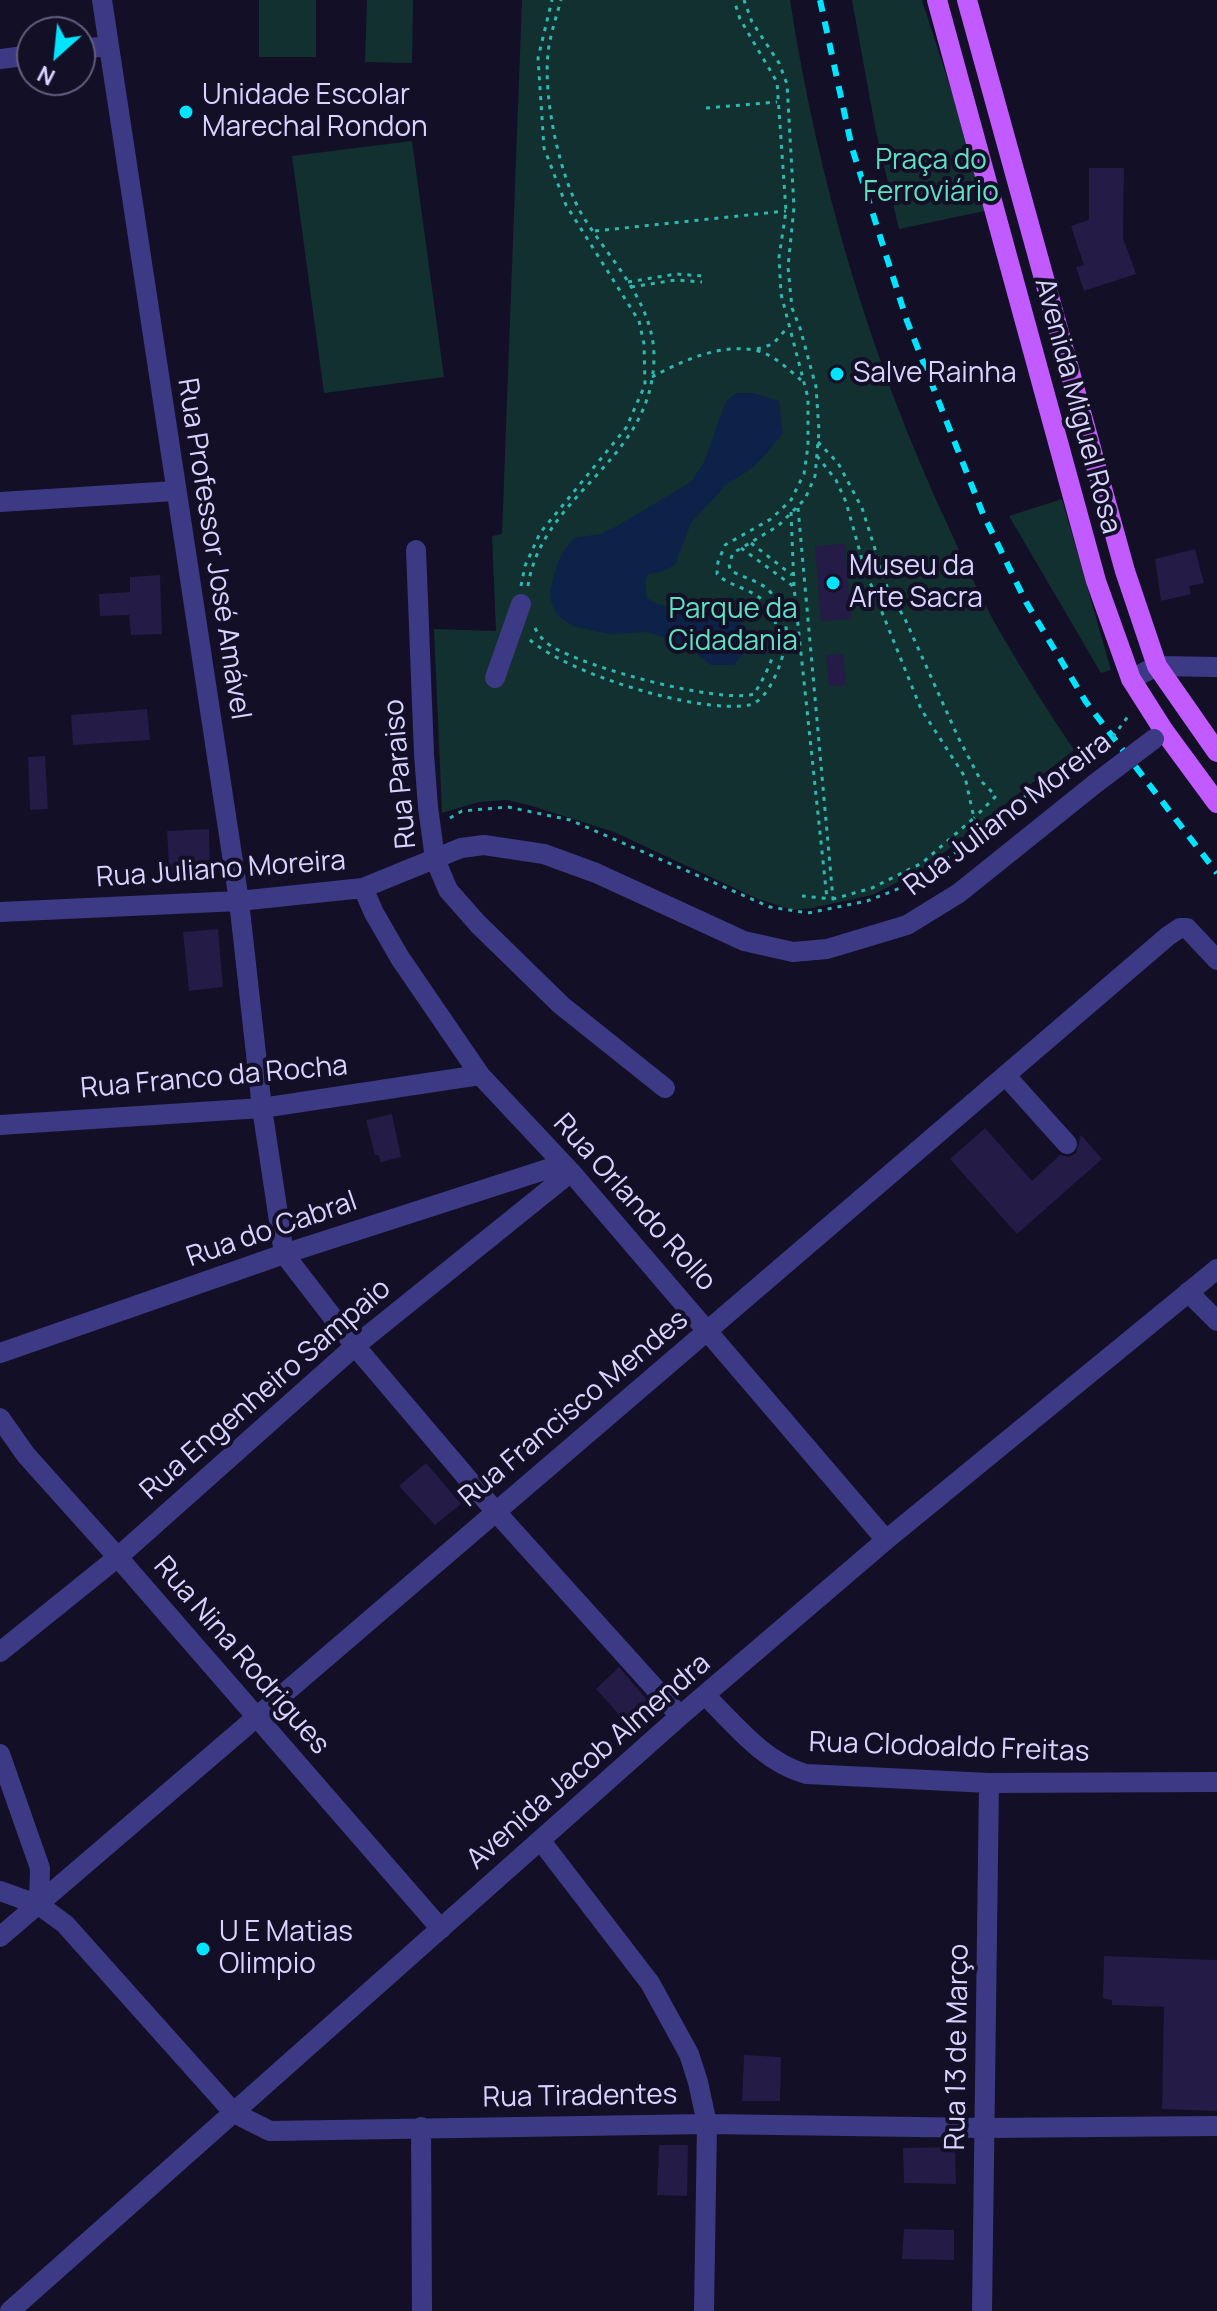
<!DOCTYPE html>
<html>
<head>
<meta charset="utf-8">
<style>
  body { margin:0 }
  #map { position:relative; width:1217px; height:2311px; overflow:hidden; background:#130f26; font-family:Manrope,sans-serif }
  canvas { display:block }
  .north { position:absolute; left:16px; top:16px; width:80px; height:80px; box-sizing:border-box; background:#130f26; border:2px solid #625e7d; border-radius:50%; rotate:207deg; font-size:22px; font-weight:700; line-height:32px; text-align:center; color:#d9d4ff }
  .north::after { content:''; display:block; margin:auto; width:28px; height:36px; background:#00e5ff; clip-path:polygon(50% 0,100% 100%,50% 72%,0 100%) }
</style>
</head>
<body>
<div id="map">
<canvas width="1217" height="2311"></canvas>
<div class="north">N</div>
</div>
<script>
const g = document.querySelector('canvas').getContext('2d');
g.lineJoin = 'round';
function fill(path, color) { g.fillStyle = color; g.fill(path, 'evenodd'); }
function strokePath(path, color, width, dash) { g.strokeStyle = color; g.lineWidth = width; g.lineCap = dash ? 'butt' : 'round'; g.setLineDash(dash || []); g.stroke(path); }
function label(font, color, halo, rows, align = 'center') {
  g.font = font + ' Manrope,sans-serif'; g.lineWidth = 8; g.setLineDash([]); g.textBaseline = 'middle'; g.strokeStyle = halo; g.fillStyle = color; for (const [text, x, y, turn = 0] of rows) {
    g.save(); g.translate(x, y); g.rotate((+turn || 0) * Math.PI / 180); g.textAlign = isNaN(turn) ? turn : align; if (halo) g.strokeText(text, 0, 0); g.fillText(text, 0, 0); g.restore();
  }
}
fill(new Path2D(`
  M 259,0 L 316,0 L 316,57 L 259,57 Z
  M 367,0 L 413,0 L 412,63 L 365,62 Z
  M 522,0 L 790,0 C 818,182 871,361 949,528 C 965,563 981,599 1000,632 C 1023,672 1048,711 1074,750 L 922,870 L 872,895 L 812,908 L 793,910 L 758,899 L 614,832 L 532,806 L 507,800 L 479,802 L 442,813 L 434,629 L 496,631 L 492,536 L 502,534 Z
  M 852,0 L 922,0 L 953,96 L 985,211 L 899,229 L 876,132 Z
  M 412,141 L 444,377 L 324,393 L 292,156 Z
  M 1062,499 L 1111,670 L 1101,673 L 1009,516 Z`), '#12302f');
fill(new Path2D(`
  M 737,393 L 753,393 L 779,401 L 783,433 L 768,452 L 751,469 L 727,484 L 691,523 L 675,565 L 661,572 L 648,574 L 645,584 L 647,598 C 674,616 702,607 730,616 C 737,619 744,626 750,632 L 748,648 L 734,665 L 711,665 L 687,646 L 648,632 L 609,634 L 572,626 L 557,615 L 551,602 L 550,591 L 557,564 L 564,550 L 574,538 L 601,534 L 617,526 L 691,482 L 704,462 L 726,401 Z`), '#0c2248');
fill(new Path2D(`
  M 1089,168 L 1124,168 L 1123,238 L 1136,274 L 1084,291 L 1076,267 L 1084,265 L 1071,226 L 1089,220 Z
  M 845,544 L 851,619 L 821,621 L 815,546 Z
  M 1195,549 L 1204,583 L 1189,586 L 1191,594 L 1161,601 L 1155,559 Z
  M 160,575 L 162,634 L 131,635 L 129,615 L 100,616 L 99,594 L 130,592 L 130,577 Z
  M 843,654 L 846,685 L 829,686 L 826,655 Z
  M 147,709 L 150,740 L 73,745 L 71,715 Z
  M 45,756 L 48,809 L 30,810 L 28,757 Z
  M 209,829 L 210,880 L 170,883 L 167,831 Z
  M 218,929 L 223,987 L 189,991 L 183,932 Z
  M 392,1114 L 401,1157 L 381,1162 L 378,1155 L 375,1155 L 366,1120 Z
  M 985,1128 L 1032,1181 L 1060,1155 L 1069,1157 L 1076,1153 L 1081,1135 L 1102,1159 L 1017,1234 L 950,1159 Z
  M 426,1463 L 461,1504 L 435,1525 L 399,1486 Z
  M 619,1667 L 654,1708 L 631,1728 L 596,1689 Z
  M 1104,1956 L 1217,1960 L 1217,2111 L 1162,2109 L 1164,2007 L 1112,2005 L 1112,2000 L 1103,1998 Z
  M 744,2055 L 781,2057 L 780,2101 L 742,2101 Z
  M 659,2145 L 688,2145 L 687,2196 L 657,2195 Z
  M 955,2147 L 956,2184 L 904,2183 L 903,2148 Z
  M 904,2229 L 954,2230 L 954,2260 L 902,2259 Z`), '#241b47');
strokePath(new Path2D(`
  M 706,108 L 777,102
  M 595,231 L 786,211
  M 628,282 L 676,274 L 703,276
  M 631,287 L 676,280 L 702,282
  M 757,349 L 773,344 L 788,327
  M 652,377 C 682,361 718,344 754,350 C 772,353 788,369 801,380
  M 818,442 L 838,463 L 862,508 L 888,590 L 905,619 L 958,737 L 981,781 L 996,796 L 974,818
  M 817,456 L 836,480 L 846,502 L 865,570 L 921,709 L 965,777 L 974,818 L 922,863 L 872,888 L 833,899
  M 798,508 L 833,899 L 802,896
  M 791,512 L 794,587 L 827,899
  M 751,543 L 792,575
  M 741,548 L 793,586
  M 521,586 L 525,566 L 540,533 L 626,428 L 645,385 L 644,344 L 639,321 L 566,205 L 544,148 L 538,58 L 552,0
  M 528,586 C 542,493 653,462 654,357 C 654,303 611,261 584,218 C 560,180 543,98 548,53 C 550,35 556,18 561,0
  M 535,628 C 539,636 544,641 551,646 C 584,667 718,704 754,694 C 772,666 791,623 760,598 C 746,587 729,586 717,574 L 718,562 L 725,545 L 771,519 L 791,500 L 804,474 L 808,446 L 808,398 L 781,294 L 779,257 L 786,211 L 777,82 L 740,19 L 734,0
  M 530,640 C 569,674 698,714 749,705 C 771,701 789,648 786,627 C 785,616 779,603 772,594 C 761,580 744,579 730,570 L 729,564 L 733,553 L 778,526 L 805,499 L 815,476 L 819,431 L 816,387 L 800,328 L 792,308 L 788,267 L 794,207 L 787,84 L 779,63 L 752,22 L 744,0
  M 450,818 L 462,811 L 508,807 L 570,820 L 770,907 L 808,913 L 867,901 L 908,885 L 958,851 L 1050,776 L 1075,774`), '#2fb8b0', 3, [4, 6]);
strokePath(new Path2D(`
  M 102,0 L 239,901 L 262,1108 L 284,1254 L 355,1346 L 496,1512 L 680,1716
  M 80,49 L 109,46
  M 0,59 L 32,55
  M 0,502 L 175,491
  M 416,550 L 424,754 L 428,807 L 435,859 L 448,890 L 478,924 L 561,1005 L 665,1088
  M 495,678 L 521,604
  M 1131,679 L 1157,666 L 1217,667
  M 363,888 L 374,913 L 400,958 L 480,1075 L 571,1172 L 886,1540
  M 0,912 L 239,901 L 363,888 L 461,848 L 484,845 L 544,854 L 596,873 L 744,941 L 793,952 L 827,949 L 907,925 L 959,893 L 1096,783
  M 1006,1076 L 1067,1144
  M 0,1125 L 262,1108 L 480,1075
  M 1188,1292 L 1217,1321
  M 0,1353 L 284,1254 L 563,1164
  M 0,1418 L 26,1455 L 122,1562 L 441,1929
  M 0,1652 L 118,1557 L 355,1346 L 571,1172
  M 706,1696 C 736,1726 764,1762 806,1774 L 989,1783 L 1217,1782
  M 0,1754 L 40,1868 L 39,1905
  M 541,1841 L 650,1983 L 689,2054 L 698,2082 L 707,2124 L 704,2311
  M 0,1891 L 39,1905 L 65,1924 L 234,2113 L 270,2131 L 707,2124 L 985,2128 L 1217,2126
  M 0,1937 L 1168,936 L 1180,928 L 1187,928 L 1217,960
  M 421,2127 L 422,2311
  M 10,2311 L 680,1716 L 886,1540 L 1217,1269
  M 982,2311 L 989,1783`), '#3d3a85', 20);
strokePath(new Path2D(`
  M 937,0 L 1096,581 L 1131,679 L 1164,731 L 1217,803
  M 967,0 L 1125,571 L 1157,666 L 1217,752`), '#c25bff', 20);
strokePath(new Path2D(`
  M 820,0 L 852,148 L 907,321 L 983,514 L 1026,602 L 1086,702 L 1217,873`), '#00e5ff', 6, [12, 10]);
strokePath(new Path2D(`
  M 1101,753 L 1129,715`), '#2fb8b0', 3, [4, 6]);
strokePath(new Path2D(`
  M 1096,783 L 1154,739`), '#3d3a85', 20);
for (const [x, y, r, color] of [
  [186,112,8,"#00e5ff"],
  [837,374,8,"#00e5ff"],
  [833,583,8,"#00e5ff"],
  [203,1949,8,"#00e5ff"]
]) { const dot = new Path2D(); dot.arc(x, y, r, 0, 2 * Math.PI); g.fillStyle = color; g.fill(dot); strokePath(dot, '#130f26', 3); }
label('28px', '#d9d4ff', '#130f26', [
  ["Unidade Escolar",202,96],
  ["Marechal Rondon",202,128],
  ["Salve Rainha",853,374],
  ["Museu da",849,567],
  ["Arte Sacra",849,599],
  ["U E Matias",219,1933],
  ["Olimpio",219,1965]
], 'left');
label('28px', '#5fe0c0', '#130f26', [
  ["Praça do",931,161],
  ["Ferroviário",931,193],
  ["Parque da",733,610],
  ["Cidadania",733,642]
]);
label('28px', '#d9d4ff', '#130f26', [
  ["Avenida Miguel Rosa",1077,406,75],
  ["Rua Professor José Amável",213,549,81],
  ["Rua Paraiso",401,774,-95],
  ["Rua Juliano Moreira",1008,815,-37],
  ["Rua Juliano Moreira",221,870,-4],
  ["Rua Franco da Rocha",214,1078,-5],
  ["Rua Orlando Rollo",634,1203,48],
  ["Rua do Cabral",272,1230,-19],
  ["Rua Engenheiro Sampaio",266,1390,-41],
  ["Rua Francisco Mendes",574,1409,-40],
  ["Rua Nina Rodrigues",241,1656,49],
  ["Rua Clodoaldo Freitas",949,1748,2],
  ["Avenida Jacob Almendra",589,1762,-41],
  ["Rua 13 de Março",958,2047,-89],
  ["Rua Tiradentes",580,2097,-1]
]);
</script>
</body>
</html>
